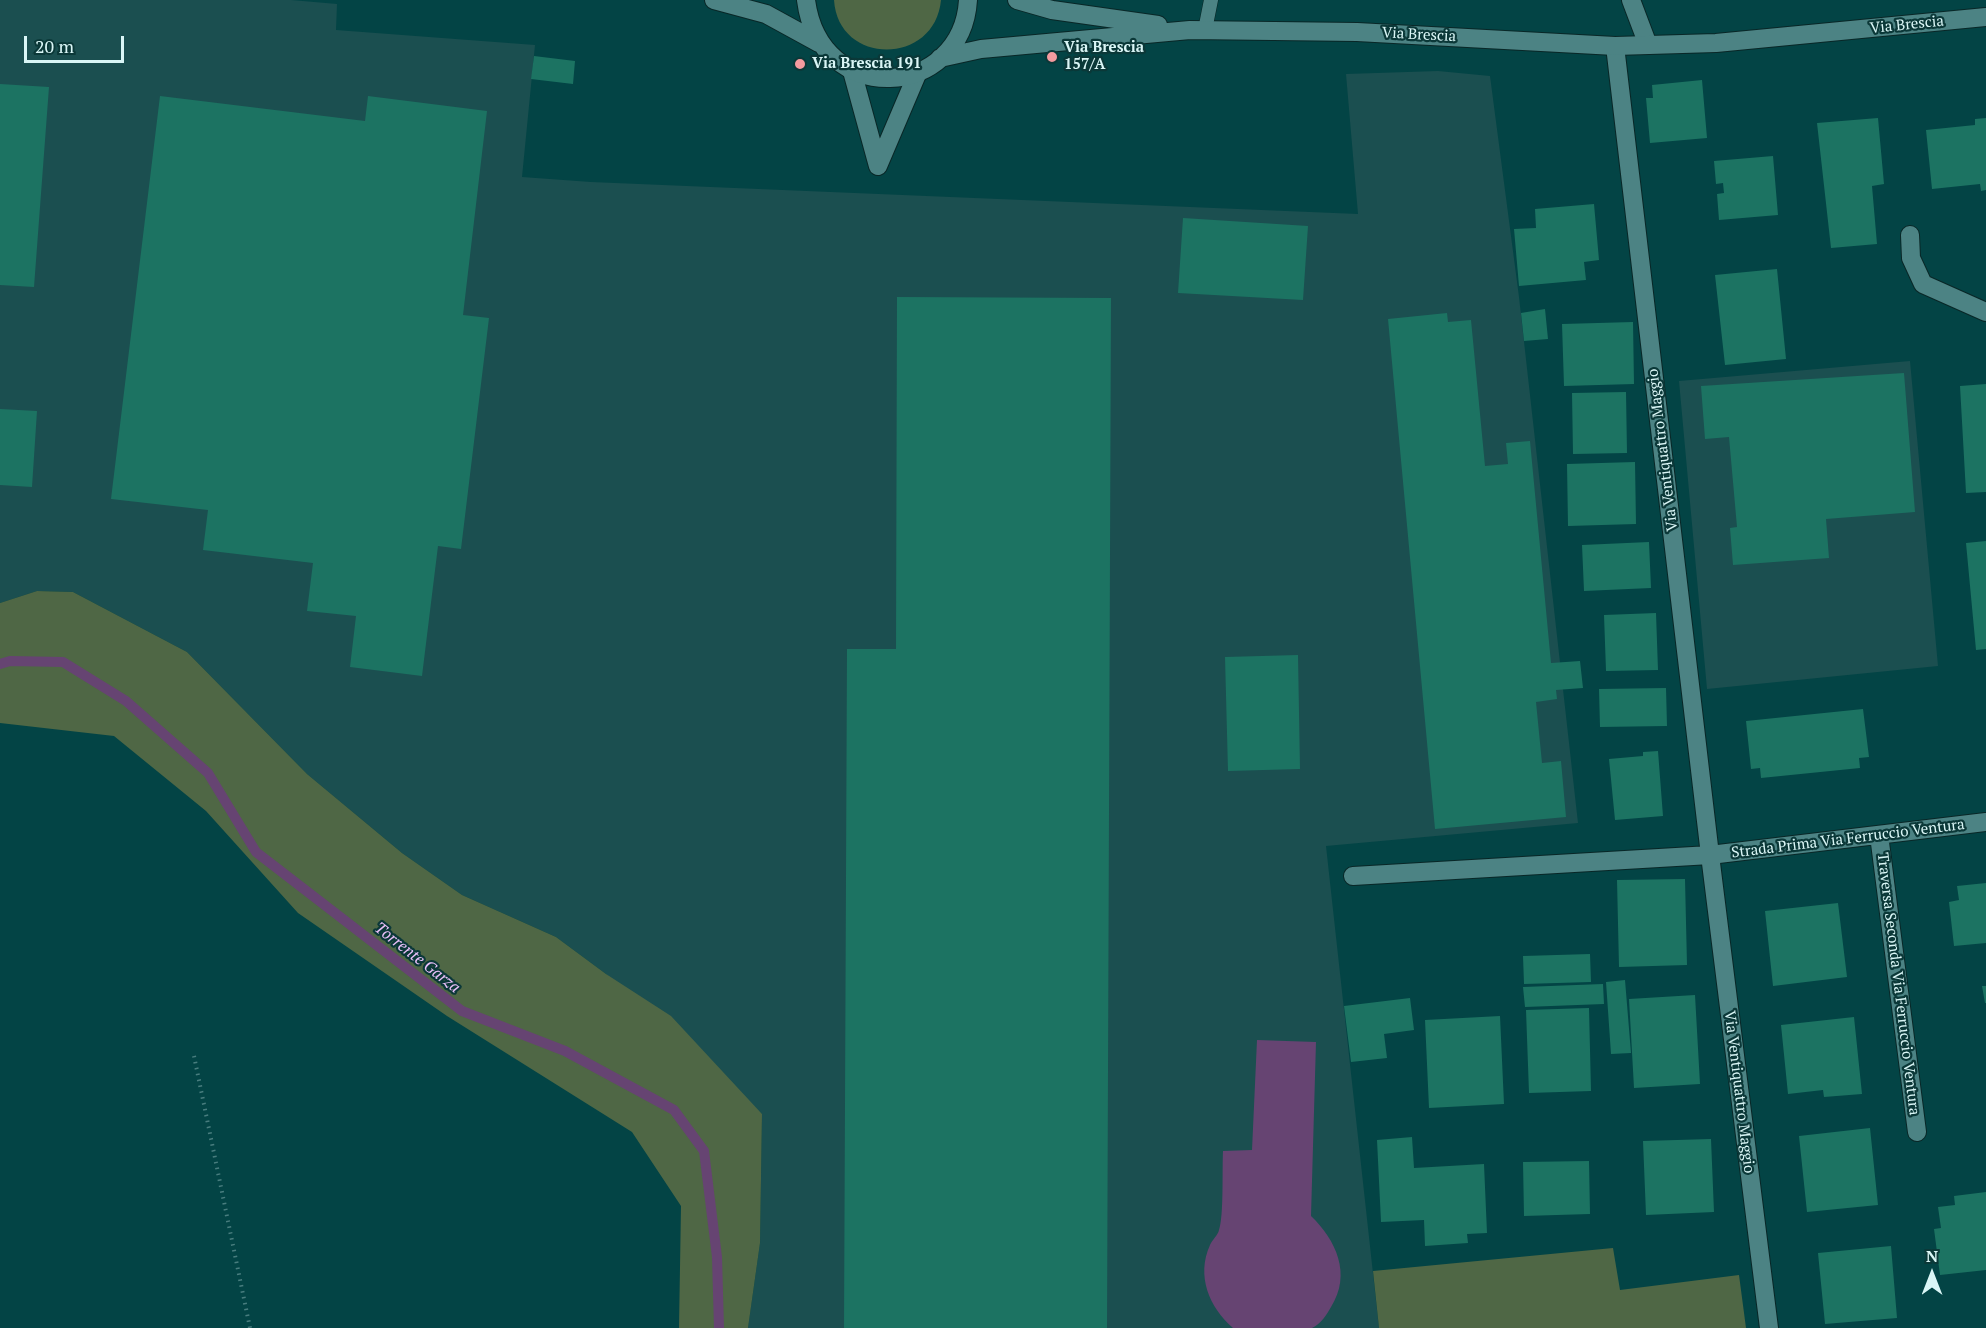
<!DOCTYPE html>
<html>
<head>
<meta charset="utf-8">
<style>
  body { margin:0 }
  #map { position:relative; width:1986px; height:1328px; overflow:hidden; background:#034445; font-family:"PT Serif",serif }
  canvas { display:block }
  .north { position:absolute; left:1902px; top:1244px; width:60px; height:60px; -webkit-text-stroke:4px #0b3838; paint-order:stroke; rotate:0deg; font-size:16px; font-weight:700; line-height:24px; text-align:center; color:#daf6f6 }
  .north::after { content:''; display:block; margin:auto; width:21px; height:27px; background:#daf6f6; clip-path:polygon(50% 0,100% 100%,50% 72%,0 100%) }
  .scale { position:absolute; left:24px; top:36px; width:100px; height:27px; box-sizing:border-box; border:3px solid #daf6f6; border-top:0; padding-left:8px; font-size:18px; line-height:21px; white-space:nowrap; color:#daf6f6; -webkit-text-stroke:4px #0b3838; paint-order:stroke }
</style>
</head>
<body>
<div id="map">
<canvas width="1986" height="1328"></canvas>
<div class="north">N</div>
<div class="scale">20 m</div>
</div>
<script>
const g = document.querySelector('canvas').getContext('2d');
g.lineJoin = 'round';
function fill(path, color) { g.fillStyle = color; g.fill(path, 'evenodd'); }
function strokePath(path, color, width, dash) { g.strokeStyle = color; g.lineWidth = width; g.lineCap = dash ? 'butt' : 'round'; g.setLineDash(dash || []); g.stroke(path); }
function label(font, color, halo, rows, align = 'center') {
  g.font = font + ' "PT Serif",serif'; g.lineWidth = 4.5; g.setLineDash([]); g.textBaseline = 'middle'; g.strokeStyle = halo; g.fillStyle = color; for (const [text, x, y, turn = 0] of rows) {
    g.save(); g.translate(x, y); g.rotate((+turn || 0) * Math.PI / 180); g.textAlign = isNaN(turn) ? turn : align; if (halo) g.strokeText(text, 0, 0); g.fillText(text, 0, 0); g.restore();
  }
}
fill(new Path2D(`
  M 0,0 L 291,0 L 337,4 L 336,30 L 535,45 L 522,177 L 591,182 L 1358,214 L 1346,74 L 1438,71 L 1490,76 L 1519,297 L 1578,823 L 1326,846 L 1379,1328 L 748,1328 L 760,1243 L 762,1114 L 606,974 L 556,937 L 462,895 L 402,853 L 307,774 L 187,652 L 73,592 L 37,591 L 0,603 Z
  M 1910,361 L 1938,666 L 1707,689 L 1679,381 Z`), '#1b4f50');
fill(new Path2D(`
  M 834,0 L 941,0 C 935,66 838,66 834,0 Z
  M 37,591 L 73,592 L 187,652 L 307,774 L 402,853 L 462,895 L 556,937 L 606,974 L 671,1016 L 762,1114 L 760,1243 L 748,1328 L 679,1328 L 681,1206 L 632,1132 L 447,1016 L 298,913 L 206,811 L 114,736 L 0,723 L 0,603 Z
  M 1613,1248 L 1620,1290 L 1739,1275 L 1746,1328 L 1379,1328 L 1373,1271 Z`), '#4f6745');
fill(new Path2D(`
  M 1257,1040 L 1316,1042 L 1311,1216 C 1336,1240 1352,1274 1331,1307 C 1327,1314 1321,1324 1312,1328 C 1302,1328 1248,1328 1233,1328 C 1209,1307 1196,1276 1210,1245 C 1212,1240 1218,1235 1219,1230 C 1224,1216 1222,1168 1223,1151 L 1252,1150 Z`), '#664472');
strokePath(new Path2D(`
  M 0,664 L 10,661 L 63,662 L 126,701 L 208,773 L 256,852 L 462,1011 L 565,1051 L 674,1110 L 704,1151 L 717,1257 L 719,1328`), '#664472', 10);
fill(new Path2D(`
  M 534,56 L 575,61 L 573,84 L 531,79 Z
  M 1702,80 L 1707,138 L 1650,143 L 1646,98 L 1653,98 L 1652,85 Z
  M 0,84 L 49,87 L 34,287 L 0,285 Z
  M 160,96 L 365,121 L 368,96 L 487,111 L 463,315 L 489,318 L 461,549 L 438,546 L 422,676 L 350,667 L 356,616 L 307,611 L 313,563 L 203,550 L 208,510 L 111,499 Z
  M 1878,118 L 1884,184 L 1872,186 L 1877,244 L 1831,248 L 1817,123 Z
  M 1986,118 L 1986,190 L 1981,191 L 1980,184 L 1932,189 L 1926,130 L 1975,125 L 1975,119 Z
  M 1773,156 L 1778,215 L 1719,220 L 1717,194 L 1724,193 L 1723,183 L 1716,184 L 1714,161 Z
  M 1594,204 L 1599,260 L 1584,262 L 1586,280 L 1519,286 L 1514,229 L 1536,228 L 1535,209 Z
  M 1183,218 L 1308,226 L 1303,300 L 1178,293 Z
  M 1777,269 L 1786,359 L 1725,365 L 1715,275 Z
  M 897,297 L 1111,298 L 1107,1328 L 844,1328 L 847,649 L 896,649 Z
  M 1545,309 L 1548,339 L 1524,341 L 1521,313 Z
  M 1447,313 L 1448,322 L 1471,320 L 1485,466 L 1508,464 L 1506,443 L 1530,441 L 1551,663 L 1580,661 L 1583,688 L 1556,690 L 1557,699 L 1536,702 L 1542,763 L 1561,761 L 1566,817 L 1435,829 L 1388,319 Z
  M 1633,322 L 1634,384 L 1564,386 L 1562,324 Z
  M 1904,373 L 1915,512 L 1826,519 L 1829,558 L 1733,565 L 1730,528 L 1737,527 L 1729,437 L 1705,439 L 1701,386 Z
  M 1986,384 L 1986,492 L 1966,493 L 1960,386 Z
  M 1626,392 L 1627,453 L 1573,454 L 1572,393 Z
  M 0,409 L 37,411 L 32,487 L 0,485 Z
  M 1635,462 L 1636,524 L 1568,526 L 1567,464 Z
  M 1986,541 L 1986,649 L 1976,650 L 1966,543 Z
  M 1649,542 L 1651,588 L 1584,591 L 1582,545 Z
  M 1656,613 L 1658,670 L 1606,671 L 1604,615 Z
  M 1298,655 L 1300,769 L 1228,771 L 1225,657 Z
  M 1666,688 L 1667,726 L 1600,727 L 1599,689 Z
  M 1863,709 L 1869,757 L 1859,758 L 1860,768 L 1761,778 L 1760,768 L 1751,769 L 1746,721 Z
  M 1658,751 L 1663,816 L 1615,820 L 1609,759 L 1643,756 L 1643,752 Z
  M 1685,879 L 1687,965 L 1619,967 L 1617,880 Z
  M 1986,883 L 1986,943 L 1954,946 L 1949,902 L 1959,900 L 1957,886 Z
  M 1838,903 L 1847,977 L 1773,986 L 1765,911 Z
  M 1590,954 L 1591,982 L 1524,984 L 1523,956 Z
  M 1625,980 L 1631,1053 L 1611,1054 L 1606,982 Z
  M 1603,984 L 1604,1004 L 1525,1007 L 1523,987 Z
  M 1982,986 L 1986,986 L 1986,1003 L 1985,1003 Z
  M 1695,995 L 1700,1084 L 1634,1088 L 1629,999 Z
  M 1410,998 L 1414,1030 L 1384,1034 L 1387,1058 L 1351,1062 L 1344,1006 Z
  M 1589,1008 L 1591,1091 L 1529,1093 L 1526,1010 Z
  M 1500,1016 L 1504,1104 L 1429,1108 L 1425,1020 Z
  M 1854,1017 L 1862,1094 L 1824,1097 L 1823,1090 L 1788,1094 L 1781,1025 Z
  M 1870,1128 L 1878,1205 L 1807,1212 L 1799,1136 Z
  M 1412,1137 L 1414,1168 L 1484,1164 L 1487,1233 L 1467,1234 L 1468,1243 L 1425,1246 L 1424,1220 L 1381,1222 L 1377,1140 Z
  M 1711,1139 L 1714,1212 L 1646,1215 L 1643,1141 Z
  M 1589,1161 L 1590,1214 L 1524,1216 L 1523,1162 Z
  M 1986,1192 L 1986,1270 L 1940,1275 L 1934,1229 L 1941,1228 L 1938,1207 L 1955,1205 L 1954,1196 Z
  M 1891,1246 L 1897,1318 L 1825,1324 L 1818,1253 Z`), '#1c7362');
const lane = new Path2D(`
  M 1205,30 L 1211,0`);
const street = new Path2D(`
  M 1631,0 L 1648,45
  M 1615,46 L 1710,855 L 1769,1328
  M 852,71 L 878,166
  M 878,166 L 918,72
  M 1910,235 L 1911,258 L 1923,284 L 1986,312
  M 1879,835 L 1917,1132
  M 1353,876 L 1710,855 L 1986,822`);
const secondary = new Path2D(`
  M 714,0 L 766,14 L 819,43
  M 806,0 C 820,109 962,99 968,0
  M 1017,0 L 1052,10 L 1158,25
  M 940,58 L 981,49 L 1190,30 L 1357,32 L 1615,46 L 1716,43 L 1986,17`);
strokePath(lane, '#092727', 15);
strokePath(street, '#092727', 20);
strokePath(secondary, '#092727', 20);
strokePath(new Path2D(`
  M 194,1056 L 250,1328`), '#487d7e', 4, [1.5, 4.5]);
strokePath(lane, '#4c8384', 14);
strokePath(street, '#4c8384', 18);
strokePath(secondary, '#4c8384', 18);
for (const [x, y, r, color] of [
  [1052,57,6,"#f49b9f"],
  [800,64,6,"#f49b9f"]
]) { const dot = new Path2D(); dot.arc(x, y, r, 0, 2 * Math.PI); g.fillStyle = color; g.fill(dot); strokePath(dot, '#0b3838', 2); }
label('15px', '#daf6f6', '#0b3838', [
  ["Via Brescia",1907,25,-6],
  ["Via Brescia",1419,35,3],
  ["Via Ventiquattro Maggio",1663,450,-97],
  ["Strada Prima Via Ferruccio Ventura",1848,839,-7],
  ["Traversa Seconda Via Ferruccio Ventura",1898,984,83],
  ["Via Ventiquattro Maggio",1739,1092,83]
]);
label('bold 15px', '#daf6f6', '#0b3838', [
  ["Via Brescia",1064,48],
  ["157/A",1064,65],
  ["Via Brescia 191",812,64]
], 'left');
label('italic 16px', '#eac0fa', '#0b3838', [
  ["Torrente Garza",417,958,38]
]);
</script>
</body>
</html>
